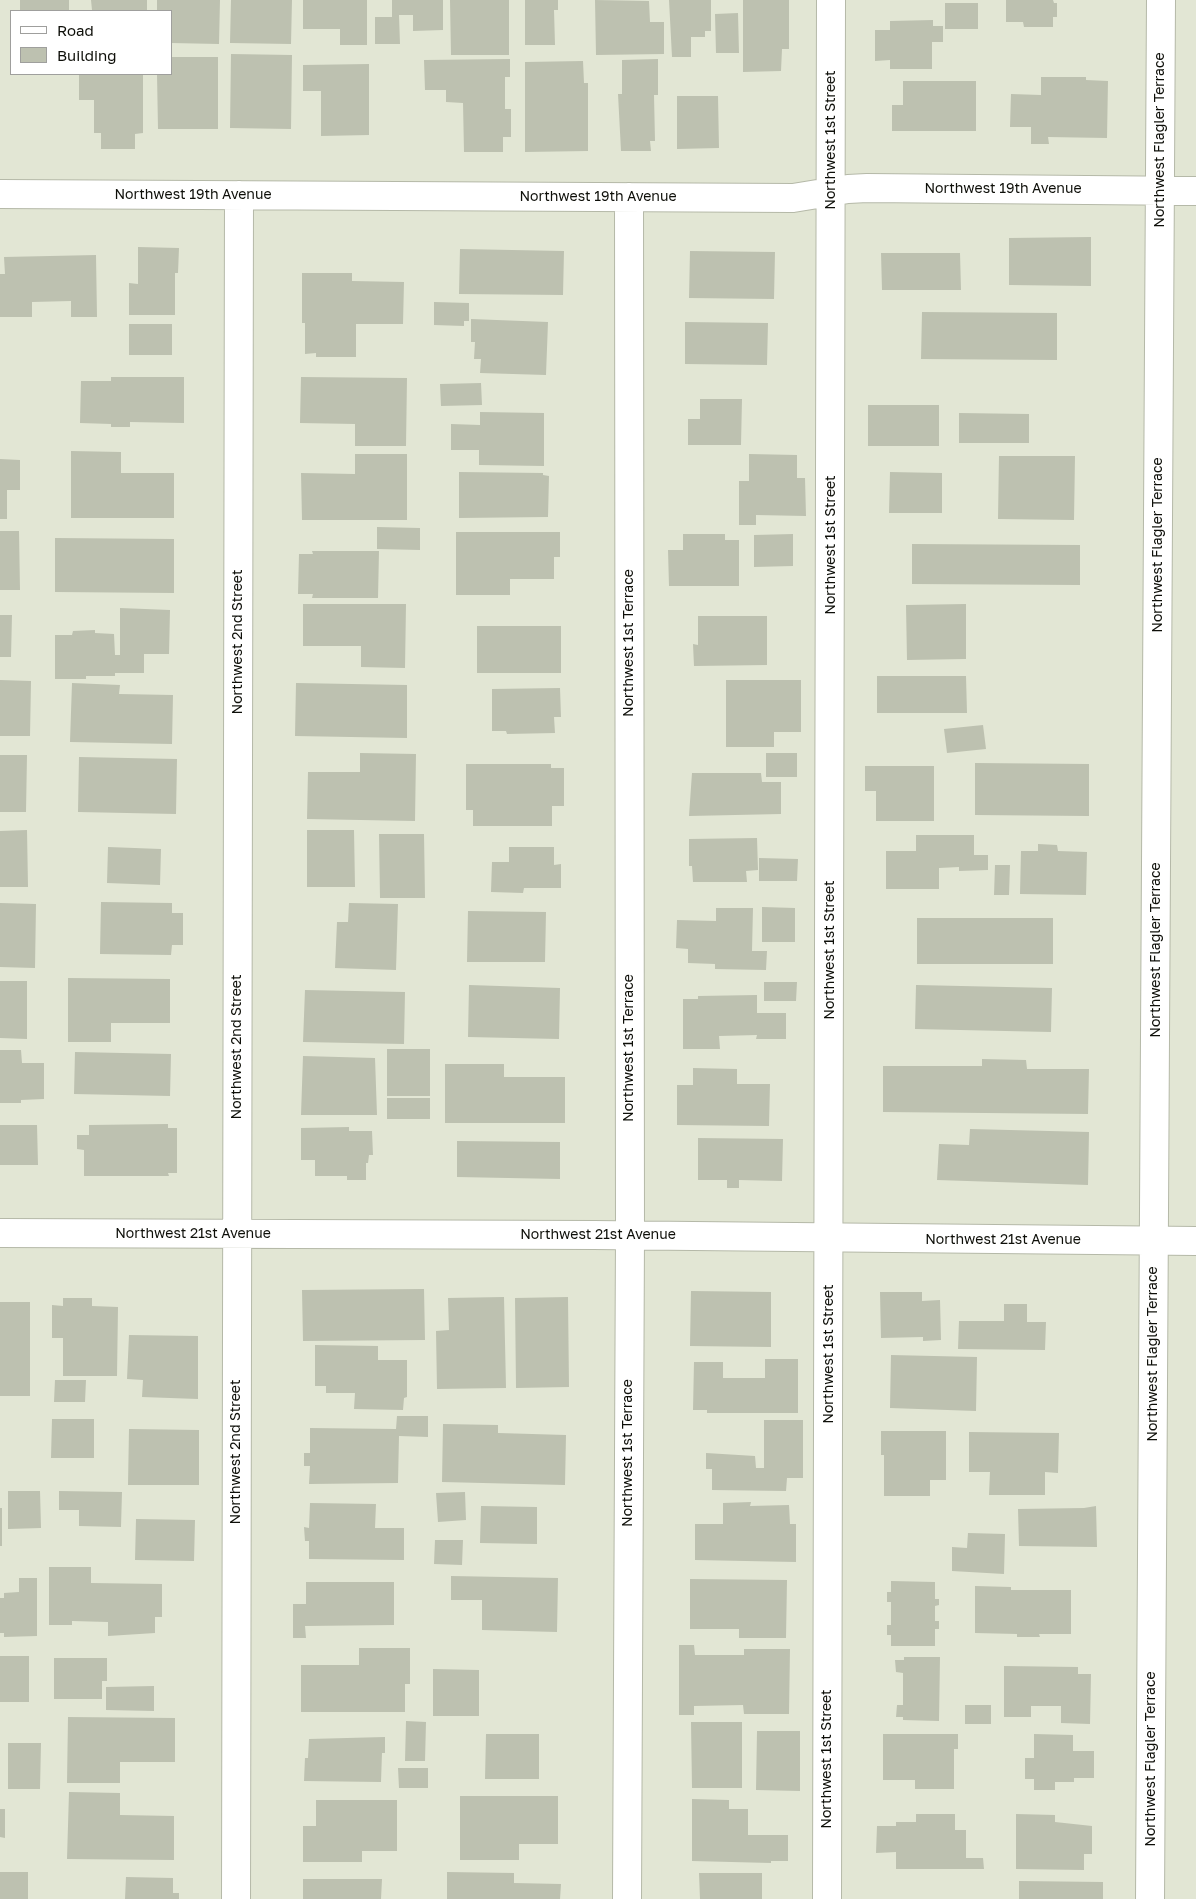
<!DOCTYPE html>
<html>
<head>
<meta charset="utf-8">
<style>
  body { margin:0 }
  #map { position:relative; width:1196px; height:1899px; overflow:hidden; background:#e2e6d4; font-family:"Golos Text",sans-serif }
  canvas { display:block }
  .legend { position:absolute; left:10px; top:10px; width:162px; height:65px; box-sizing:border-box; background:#fff; border:1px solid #9f9f9d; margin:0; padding:6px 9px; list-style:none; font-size:15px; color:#0e0f09 }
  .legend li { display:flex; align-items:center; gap:10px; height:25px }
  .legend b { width:25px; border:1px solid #9f9f9d }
</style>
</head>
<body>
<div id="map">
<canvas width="1196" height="1899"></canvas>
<ul class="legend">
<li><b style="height:6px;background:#fff"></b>Road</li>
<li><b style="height:14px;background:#bdc1b0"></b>Building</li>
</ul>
</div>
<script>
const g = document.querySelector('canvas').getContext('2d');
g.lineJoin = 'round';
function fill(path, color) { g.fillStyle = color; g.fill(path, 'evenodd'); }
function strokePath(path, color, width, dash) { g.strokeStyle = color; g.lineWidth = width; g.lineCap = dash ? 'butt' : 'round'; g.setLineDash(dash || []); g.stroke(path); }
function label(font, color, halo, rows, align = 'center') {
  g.font = font + ' "Golos Text",sans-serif'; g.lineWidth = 5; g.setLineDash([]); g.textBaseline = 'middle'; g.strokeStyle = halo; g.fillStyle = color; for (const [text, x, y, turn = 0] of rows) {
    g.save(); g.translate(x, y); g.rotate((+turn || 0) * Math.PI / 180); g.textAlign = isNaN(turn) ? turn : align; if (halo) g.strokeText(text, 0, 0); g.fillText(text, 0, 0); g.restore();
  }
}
fill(new Path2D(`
  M 20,0 L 69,0 L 69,11 L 20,11 Z
  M 91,0 L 147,0 L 147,10 L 92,10 Z
  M 157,0 L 220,0 L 219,44 L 171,43 L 171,11 L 157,11 Z
  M 231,0 L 292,0 L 291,44 L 230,43 Z
  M 303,0 L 367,0 L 367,45 L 340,45 L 340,29 L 303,29 Z
  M 392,0 L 443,0 L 443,30 L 413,31 L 413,15 L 399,15 L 400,44 L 375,44 L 375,17 L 392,17 Z
  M 450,0 L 509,0 L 509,55 L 451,55 Z
  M 525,0 L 558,0 L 558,10 L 554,10 L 555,45 L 525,45 Z
  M 595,0 L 649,1 L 650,22 L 664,22 L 664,54 L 596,55 Z
  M 669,0 L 711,0 L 711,31 L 705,31 L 705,37 L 691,37 L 691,57 L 672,57 Z
  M 743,0 L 789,0 L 789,49 L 782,49 L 781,71 L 743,72 Z
  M 1006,0 L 1053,0 L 1054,3 L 1057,3 L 1057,17 L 1053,17 L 1053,27 L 1024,27 L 1023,22 L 1006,22 Z
  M 945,3 L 978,3 L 978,29 L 945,29 Z
  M 738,13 L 739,53 L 716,53 L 715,14 Z
  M 933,20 L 933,26 L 943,26 L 943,42 L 932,42 L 932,69 L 890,69 L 890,60 L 875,61 L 875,30 L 890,30 L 890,21 Z
  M 231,54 L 292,55 L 291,129 L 230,128 Z
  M 171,57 L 218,57 L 218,129 L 158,129 L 157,74 L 171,74 Z
  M 510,59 L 510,77 L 505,77 L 505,109 L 511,109 L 511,137 L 503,137 L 503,152 L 464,152 L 463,103 L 446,102 L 446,90 L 425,90 L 424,60 Z
  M 658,59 L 658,95 L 654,95 L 655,141 L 650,141 L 651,151 L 621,151 L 618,94 L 622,94 L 622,60 Z
  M 583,61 L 584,83 L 588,83 L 588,151 L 525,152 L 525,62 Z
  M 369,64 L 369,135 L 321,136 L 321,91 L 303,91 L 303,65 Z
  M 79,74 L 143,74 L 143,133 L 135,134 L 135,149 L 101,149 L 101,133 L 94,133 L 94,100 L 79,100 Z
  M 1041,77 L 1086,77 L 1086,80 L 1108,81 L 1107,138 L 1048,137 L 1049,144 L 1031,144 L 1031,127 L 1010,127 L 1011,94 L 1041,95 Z
  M 903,81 L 976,81 L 976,131 L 892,131 L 892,105 L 903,105 Z
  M 677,96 L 718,96 L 719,148 L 677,149 Z
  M 1091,237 L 1091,286 L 1009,285 L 1009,238 Z
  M 138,247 L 179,248 L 178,273 L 175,273 L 175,315 L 129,315 L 129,283 L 138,284 Z
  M 460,249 L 564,251 L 563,295 L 459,294 Z
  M 690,251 L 775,252 L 774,299 L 689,298 Z
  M 881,253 L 960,253 L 961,290 L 882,290 Z
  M 96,255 L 97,317 L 71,317 L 71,301 L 32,302 L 32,317 L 0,317 L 0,274 L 5,274 L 4,257 Z
  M 302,273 L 352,273 L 352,281 L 404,282 L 403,324 L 356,324 L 356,357 L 316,357 L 316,353 L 305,354 L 305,323 L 302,323 Z
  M 434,302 L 469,303 L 469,321 L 464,321 L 464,326 L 434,325 Z
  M 922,312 L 1057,313 L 1057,360 L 921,359 Z
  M 471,319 L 548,322 L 546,375 L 480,373 L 481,359 L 474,359 L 475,342 L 471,342 Z
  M 685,322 L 768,323 L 767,365 L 685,364 Z
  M 129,324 L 172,324 L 172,355 L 129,355 Z
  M 111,377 L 184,377 L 184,423 L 130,422 L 130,427 L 111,427 L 111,424 L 80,423 L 81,381 L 111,381 Z
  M 301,377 L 407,378 L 406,446 L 355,446 L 355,424 L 300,423 Z
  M 481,383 L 482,405 L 441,406 L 440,384 Z
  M 700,399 L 742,399 L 741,445 L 688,445 L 688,419 L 700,419 Z
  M 868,405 L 939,405 L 939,446 L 868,446 Z
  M 480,412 L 544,413 L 544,466 L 479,465 L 479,450 L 451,450 L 451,424 L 480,425 Z
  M 959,413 L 1029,414 L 1029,443 L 959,443 Z
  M 71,451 L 121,452 L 121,473 L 174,473 L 174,518 L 71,518 Z
  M 355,454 L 407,454 L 407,520 L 302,520 L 301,473 L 355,474 Z
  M 749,454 L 797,455 L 797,478 L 805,478 L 806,516 L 756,515 L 756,525 L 739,525 L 739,481 L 749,481 Z
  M 999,456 L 1075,456 L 1074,520 L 998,519 Z
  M 0,459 L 20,460 L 20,490 L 7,490 L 7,519 L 0,519 Z
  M 459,472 L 543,473 L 543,475 L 549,476 L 548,517 L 459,518 Z
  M 890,472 L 942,473 L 942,513 L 889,513 Z
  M 377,527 L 420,528 L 420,550 L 377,549 Z
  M 0,531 L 19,531 L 20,590 L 0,590 Z
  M 456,532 L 560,532 L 560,557 L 554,557 L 554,579 L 510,579 L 510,595 L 456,595 Z
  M 683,534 L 725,534 L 725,540 L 739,540 L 739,586 L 669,586 L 668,550 L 683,550 Z
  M 793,534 L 793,566 L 754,567 L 754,535 Z
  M 55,538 L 174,539 L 174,593 L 55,592 Z
  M 912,544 L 1080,545 L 1080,585 L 912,584 Z
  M 312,551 L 379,551 L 378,598 L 312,598 L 313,594 L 298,594 L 299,554 L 313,554 Z
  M 303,604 L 406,604 L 405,668 L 361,667 L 361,646 L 303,646 Z
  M 966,604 L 966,659 L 907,660 L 906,605 Z
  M 120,608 L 170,610 L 169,654 L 144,654 L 144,673 L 115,673 L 115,676 L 86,676 L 86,679 L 55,679 L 55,635 L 72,635 L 73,631 L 95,630 L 95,633 L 114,634 L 115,655 L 120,655 Z
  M 0,615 L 12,615 L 11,657 L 0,657 Z
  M 698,616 L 767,616 L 767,665 L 694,666 L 693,644 L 698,645 Z
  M 477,626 L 561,626 L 561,673 L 477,673 Z
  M 877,676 L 966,676 L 967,713 L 877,713 Z
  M 0,680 L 31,681 L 30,736 L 0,736 Z
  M 726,680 L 801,680 L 801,732 L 774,732 L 774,747 L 726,747 Z
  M 72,683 L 120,685 L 119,694 L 173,695 L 172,744 L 70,742 Z
  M 296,683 L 407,685 L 407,738 L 295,736 Z
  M 560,688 L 561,717 L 554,717 L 555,733 L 507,734 L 506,731 L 492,731 L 492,689 Z
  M 983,725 L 986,749 L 947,753 L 944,729 Z
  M 360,753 L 416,754 L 415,821 L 307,819 L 308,772 L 360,772 Z
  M 766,753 L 797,753 L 797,777 L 766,777 Z
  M 0,755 L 27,755 L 26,812 L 0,812 Z
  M 79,757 L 177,759 L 176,814 L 78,812 Z
  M 975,763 L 1089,764 L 1089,816 L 975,815 Z
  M 466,764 L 551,764 L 551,768 L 564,768 L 564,806 L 552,806 L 552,826 L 473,826 L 473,810 L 466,810 Z
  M 865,766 L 934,766 L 934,821 L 876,821 L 876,791 L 865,791 Z
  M 692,773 L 761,773 L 762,782 L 781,782 L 781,814 L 689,816 Z
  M 27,830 L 28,887 L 0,887 L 0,831 Z
  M 307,830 L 354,830 L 355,887 L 307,887 Z
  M 379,834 L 424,834 L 425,898 L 380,898 Z
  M 916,835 L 974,835 L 974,855 L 988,855 L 988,870 L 959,871 L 959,867 L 939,868 L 939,889 L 886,889 L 886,851 L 916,851 Z
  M 757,838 L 758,870 L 746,871 L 747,882 L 693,882 L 692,866 L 689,866 L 689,839 Z
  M 1038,844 L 1057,845 L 1058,851 L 1087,852 L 1086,895 L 1020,894 L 1021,851 L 1038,851 Z
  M 108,847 L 161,849 L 160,885 L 107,883 Z
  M 509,847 L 554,847 L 554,865 L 561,864 L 561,888 L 524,888 L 523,893 L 491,892 L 492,862 L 509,862 Z
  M 759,858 L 798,859 L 797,881 L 759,881 Z
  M 995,865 L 1010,865 L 1009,895 L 994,895 Z
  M 101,902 L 172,903 L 172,913 L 183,913 L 183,945 L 172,945 L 171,955 L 100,954 Z
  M 0,903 L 36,904 L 35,968 L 0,967 Z
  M 349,903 L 398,904 L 396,970 L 335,968 L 337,922 L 348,922 Z
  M 762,907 L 795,908 L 795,942 L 762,942 Z
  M 716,908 L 753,908 L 752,951 L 767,951 L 766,970 L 715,969 L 715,964 L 688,963 L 688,949 L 676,948 L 677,920 L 716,921 Z
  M 468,911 L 546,912 L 545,962 L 467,962 Z
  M 917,918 L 1053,918 L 1053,964 L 917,964 Z
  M 68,978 L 170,979 L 170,1023 L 111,1023 L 111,1042 L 68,1042 Z
  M 0,981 L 27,981 L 27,1039 L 0,1038 Z
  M 764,982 L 797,982 L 796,1001 L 764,1001 Z
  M 469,985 L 560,988 L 559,1039 L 468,1037 Z
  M 916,985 L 1052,988 L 1051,1032 L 915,1029 Z
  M 305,990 L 405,992 L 404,1044 L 303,1042 Z
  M 757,995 L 757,1013 L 786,1013 L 786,1039 L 756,1039 L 757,1035 L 719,1036 L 720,1049 L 683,1049 L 683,999 L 698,999 L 698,996 Z
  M 387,1049 L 430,1049 L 430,1096 L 387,1096 Z
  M 0,1050 L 21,1050 L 22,1063 L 44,1063 L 44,1099 L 21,1100 L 21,1103 L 0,1103 Z
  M 75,1052 L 171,1054 L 170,1096 L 74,1094 Z
  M 303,1056 L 375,1058 L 377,1115 L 301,1115 Z
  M 982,1059 L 1026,1060 L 1027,1069 L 1089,1069 L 1088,1114 L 883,1112 L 883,1066 L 982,1066 Z
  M 445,1064 L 504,1064 L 504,1077 L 565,1077 L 565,1123 L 445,1123 Z
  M 693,1068 L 737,1069 L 737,1084 L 770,1084 L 769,1126 L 677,1125 L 677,1085 L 693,1085 Z
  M 387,1098 L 430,1098 L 430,1119 L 387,1119 Z
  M 168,1124 L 168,1128 L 177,1128 L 177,1173 L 168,1173 L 169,1176 L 84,1176 L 84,1150 L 77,1149 L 77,1135 L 89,1135 L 89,1125 Z
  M 0,1125 L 37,1125 L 38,1165 L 0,1165 Z
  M 349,1127 L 349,1131 L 372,1131 L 373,1155 L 369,1155 L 368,1163 L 366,1163 L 366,1180 L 347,1180 L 347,1176 L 315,1176 L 315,1160 L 301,1160 L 301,1128 Z
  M 970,1129 L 1089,1132 L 1088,1185 L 937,1180 L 939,1144 L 969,1145 Z
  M 698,1138 L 783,1139 L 782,1181 L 739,1180 L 739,1188 L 727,1188 L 727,1180 L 698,1180 Z
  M 457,1141 L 560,1142 L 560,1179 L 457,1177 Z
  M 424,1289 L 425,1340 L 303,1341 L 302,1290 Z
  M 691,1291 L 771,1292 L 771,1347 L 690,1346 Z
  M 880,1292 L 922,1292 L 922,1301 L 940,1300 L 941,1340 L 923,1341 L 923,1337 L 881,1338 Z
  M 504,1297 L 506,1388 L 437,1389 L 436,1331 L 449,1330 L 448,1298 Z
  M 568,1297 L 569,1387 L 516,1388 L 515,1298 Z
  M 63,1298 L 92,1298 L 92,1306 L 118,1307 L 117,1376 L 63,1376 L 63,1338 L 52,1338 L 52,1305 L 63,1306 Z
  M 0,1302 L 30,1302 L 30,1396 L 0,1396 Z
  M 1004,1304 L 1027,1304 L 1027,1322 L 1046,1322 L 1045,1350 L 958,1349 L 959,1321 L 1004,1321 Z
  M 129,1335 L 198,1336 L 198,1399 L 142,1397 L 143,1380 L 127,1379 Z
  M 315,1345 L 378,1346 L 378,1360 L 407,1360 L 407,1397 L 404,1398 L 403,1410 L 354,1409 L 355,1393 L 326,1393 L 326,1386 L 315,1386 Z
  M 891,1355 L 977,1357 L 976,1411 L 890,1408 Z
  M 765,1359 L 798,1359 L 798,1413 L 707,1413 L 707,1410 L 693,1410 L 694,1362 L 723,1362 L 723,1378 L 765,1378 Z
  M 55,1380 L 86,1380 L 85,1402 L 54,1402 Z
  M 397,1416 L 428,1416 L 428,1437 L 399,1436 L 398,1483 L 309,1484 L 310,1466 L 304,1466 L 304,1453 L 310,1453 L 310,1428 L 396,1429 Z
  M 52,1419 L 94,1419 L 94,1458 L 51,1458 Z
  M 764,1420 L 803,1420 L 803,1478 L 787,1478 L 786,1491 L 712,1490 L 712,1469 L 706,1469 L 706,1453 L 755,1456 L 756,1468 L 764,1468 Z
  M 443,1424 L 498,1425 L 498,1433 L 566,1435 L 565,1485 L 442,1482 Z
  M 129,1429 L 199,1430 L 199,1485 L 128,1485 Z
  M 881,1431 L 946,1431 L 946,1480 L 930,1480 L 930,1496 L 884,1496 L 884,1455 L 881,1455 Z
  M 969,1432 L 1059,1433 L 1058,1473 L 1045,1472 L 1045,1495 L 989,1495 L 990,1472 L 969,1472 Z
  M 8,1491 L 40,1491 L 41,1528 L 8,1529 Z
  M 59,1491 L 122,1492 L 121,1527 L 79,1526 L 79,1510 L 59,1510 Z
  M 465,1492 L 466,1520 L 438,1522 L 436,1493 Z
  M 751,1502 L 750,1506 L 789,1505 L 790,1524 L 796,1524 L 796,1562 L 695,1560 L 695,1524 L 723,1524 L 723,1503 Z
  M 310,1503 L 376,1504 L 375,1528 L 404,1528 L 404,1560 L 309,1559 L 309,1541 L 305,1541 L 304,1527 L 309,1528 Z
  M 481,1506 L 537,1507 L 537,1544 L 480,1543 Z
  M 1096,1506 L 1097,1547 L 1019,1546 L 1018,1509 L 1084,1508 Z
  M 0,1508 L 2,1508 L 2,1546 L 0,1546 Z
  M 136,1519 L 195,1520 L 194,1561 L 135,1560 Z
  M 968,1533 L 1005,1534 L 1004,1574 L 952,1571 L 952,1547 L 967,1548 Z
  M 435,1540 L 463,1540 L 462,1565 L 434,1564 Z
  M 49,1567 L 91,1567 L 91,1583 L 162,1584 L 162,1617 L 155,1617 L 155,1633 L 108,1636 L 108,1622 L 72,1621 L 72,1625 L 49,1625 Z
  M 451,1576 L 558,1578 L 557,1632 L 482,1630 L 482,1600 L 451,1600 Z
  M 19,1578 L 37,1578 L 37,1636 L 4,1637 L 4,1633 L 0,1633 L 0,1598 L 4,1598 L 4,1593 L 19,1592 Z
  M 690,1579 L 787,1580 L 786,1638 L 739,1638 L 739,1629 L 690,1629 Z
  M 891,1581 L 935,1582 L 935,1599 L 939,1599 L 939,1605 L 935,1606 L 935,1621 L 939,1621 L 939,1629 L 935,1629 L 935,1646 L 891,1646 L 891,1635 L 887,1635 L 887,1625 L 891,1625 L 891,1602 L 887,1602 L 887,1592 L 891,1592 Z
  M 306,1582 L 394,1582 L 394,1625 L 305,1626 L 306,1638 L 293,1638 L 293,1604 L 306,1604 Z
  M 975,1586 L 1011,1587 L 1011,1590 L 1071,1590 L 1071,1634 L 1039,1634 L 1040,1637 L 1017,1637 L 1017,1634 L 975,1633 Z
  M 679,1645 L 694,1645 L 695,1655 L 744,1655 L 744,1649 L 790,1649 L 789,1714 L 744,1714 L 743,1705 L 694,1706 L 694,1715 L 679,1715 Z
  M 359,1648 L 410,1648 L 410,1684 L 405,1684 L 405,1712 L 301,1712 L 301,1665 L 359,1665 Z
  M 0,1656 L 29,1656 L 29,1702 L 0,1702 Z
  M 904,1657 L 940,1657 L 939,1721 L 903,1720 L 903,1717 L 896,1717 L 897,1705 L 903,1705 L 903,1673 L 896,1672 L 895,1660 L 904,1660 Z
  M 54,1658 L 107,1658 L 107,1681 L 102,1681 L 102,1699 L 54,1699 Z
  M 1004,1666 L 1078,1667 L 1078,1674 L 1091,1674 L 1090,1724 L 1061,1723 L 1061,1706 L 1031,1706 L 1031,1717 L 1004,1717 Z
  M 433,1669 L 479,1670 L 479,1716 L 433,1716 Z
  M 154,1686 L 154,1711 L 106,1710 L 106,1687 Z
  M 965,1705 L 991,1705 L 991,1724 L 965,1724 Z
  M 68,1717 L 175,1718 L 175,1762 L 120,1762 L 120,1783 L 67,1783 Z
  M 406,1721 L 426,1722 L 425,1761 L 405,1761 Z
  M 691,1722 L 742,1722 L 742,1788 L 692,1788 Z
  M 757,1731 L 800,1731 L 800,1791 L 756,1790 Z
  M 486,1734 L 539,1734 L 539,1779 L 485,1779 Z
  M 883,1734 L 958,1734 L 958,1749 L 954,1749 L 954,1789 L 915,1789 L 915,1780 L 883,1780 Z
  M 1034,1734 L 1073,1735 L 1073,1751 L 1094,1751 L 1094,1778 L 1074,1778 L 1074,1782 L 1055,1782 L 1055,1790 L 1034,1790 L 1034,1779 L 1025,1779 L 1025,1758 L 1034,1758 Z
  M 385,1737 L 385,1753 L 382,1753 L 381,1782 L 304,1781 L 305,1758 L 308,1758 L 309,1739 Z
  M 8,1743 L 41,1743 L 40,1789 L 8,1789 Z
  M 398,1768 L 428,1768 L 428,1788 L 399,1788 Z
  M 69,1792 L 120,1793 L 120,1815 L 174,1816 L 174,1860 L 67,1859 Z
  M 460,1796 L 558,1796 L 558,1844 L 519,1844 L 519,1860 L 460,1860 Z
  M 692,1799 L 729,1800 L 729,1809 L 748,1809 L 748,1835 L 788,1835 L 788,1861 L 771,1861 L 771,1863 L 692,1861 Z
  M 316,1800 L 397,1800 L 397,1851 L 362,1851 L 362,1862 L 303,1862 L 303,1826 L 316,1826 Z
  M 0,1809 L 5,1809 L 5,1838 L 0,1837 Z
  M 916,1814 L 955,1814 L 955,1830 L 966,1830 L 966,1858 L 983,1858 L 984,1869 L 896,1869 L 896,1852 L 876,1853 L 877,1826 L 896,1826 L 896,1822 L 916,1822 Z
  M 1016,1814 L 1055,1815 L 1055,1822 L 1092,1826 L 1092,1854 L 1084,1854 L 1084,1870 L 1016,1869 Z
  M 0,1872 L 28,1872 L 28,1899 L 0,1899 Z
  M 447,1872 L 514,1873 L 514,1883 L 561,1884 L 560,1899 L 447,1899 Z
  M 699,1873 L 762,1873 L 762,1899 L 700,1899 Z
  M 126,1877 L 173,1878 L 173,1893 L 179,1893 L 179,1899 L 125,1899 Z
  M 303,1879 L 382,1879 L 381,1899 L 303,1899 Z
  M 1019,1881 L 1103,1882 L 1103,1899 L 1019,1899 Z`), '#bdc1b0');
const minor = new Path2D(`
  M 0,194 L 793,198 L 848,189 L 867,188 L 1196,191
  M 0,1233 L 593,1235 L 1196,1241
  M 236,1899 L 239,195
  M 627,1899 L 630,1235 L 629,197
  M 827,1899 L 831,0
  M 1150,1899 L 1161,0`);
strokePath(minor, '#b5b9a8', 30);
strokePath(minor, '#fff', 28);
label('14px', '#0e0f09', '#fff', [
  ["Northwest 1st Street",831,140,-90],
  ["Northwest Flagler Terrace",1160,140,-90],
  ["Northwest 19th Avenue",1003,189],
  ["Northwest 19th Avenue",193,195],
  ["Northwest 19th Avenue",598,197],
  ["Northwest 1st Street",831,545,-90],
  ["Northwest Flagler Terrace",1158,545,-90],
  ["Northwest 2nd Street",238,642,-90],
  ["Northwest 1st Terrace",629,643,-90],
  ["Northwest 1st Street",830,950,-90],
  ["Northwest Flagler Terrace",1156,950,-90],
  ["Northwest 2nd Street",237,1047,-90],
  ["Northwest 1st Terrace",629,1048,-90],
  ["Northwest 21st Avenue",193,1234],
  ["Northwest 21st Avenue",598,1235],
  ["Northwest 21st Avenue",1003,1240],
  ["Northwest 1st Street",829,1354,-90],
  ["Northwest Flagler Terrace",1153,1354,-90],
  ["Northwest 2nd Street",236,1452,-90],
  ["Northwest 1st Terrace",628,1453,-90],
  ["Northwest 1st Street",827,1759,-90],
  ["Northwest Flagler Terrace",1151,1759,-90]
]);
</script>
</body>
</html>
